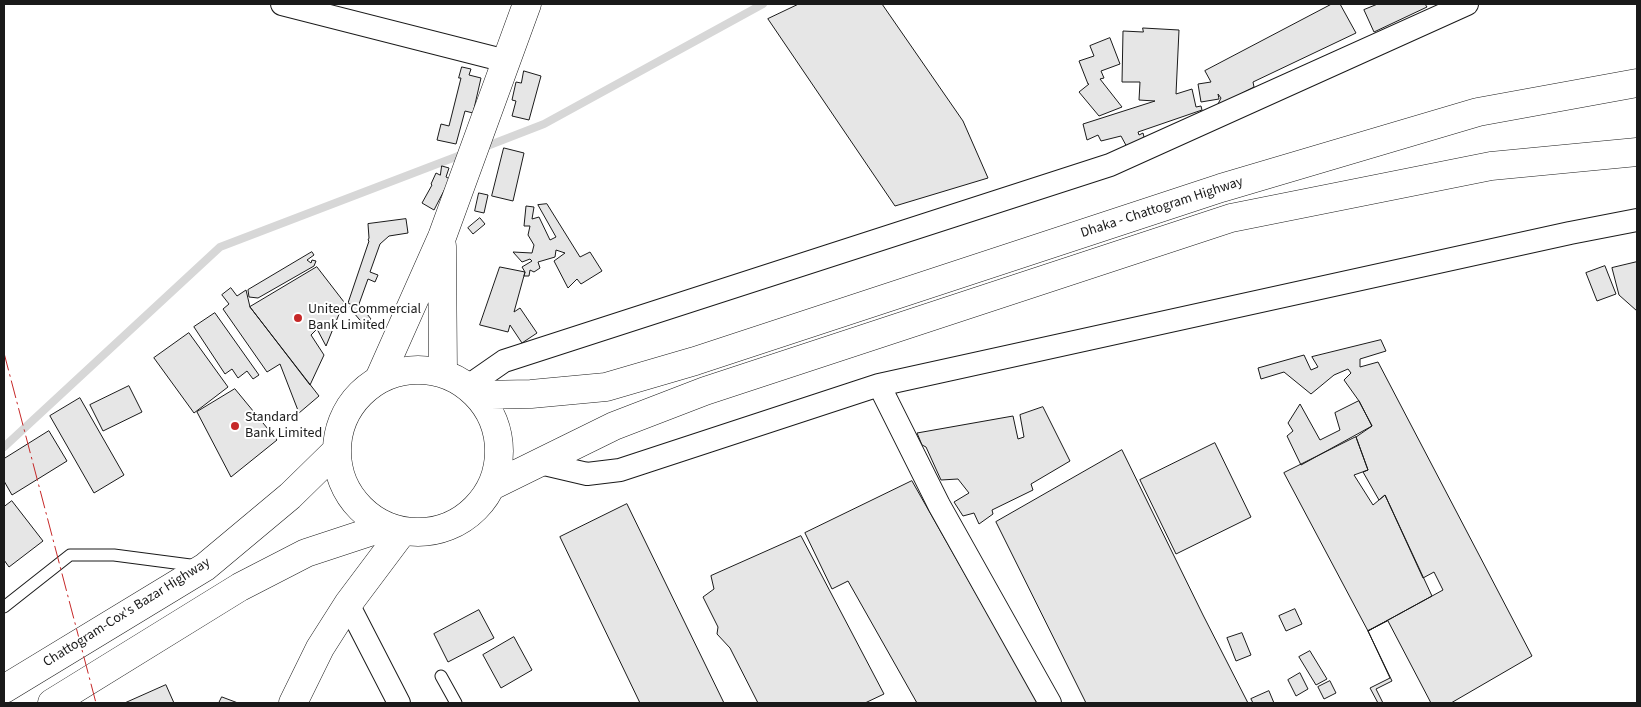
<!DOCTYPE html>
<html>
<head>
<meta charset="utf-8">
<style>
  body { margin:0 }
  #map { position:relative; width:1641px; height:707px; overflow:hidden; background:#fff; font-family:"Source Sans 3",sans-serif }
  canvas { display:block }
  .frame { position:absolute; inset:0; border:5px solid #1a1a1a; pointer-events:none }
</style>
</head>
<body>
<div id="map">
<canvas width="1641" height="707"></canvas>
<div class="frame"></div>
</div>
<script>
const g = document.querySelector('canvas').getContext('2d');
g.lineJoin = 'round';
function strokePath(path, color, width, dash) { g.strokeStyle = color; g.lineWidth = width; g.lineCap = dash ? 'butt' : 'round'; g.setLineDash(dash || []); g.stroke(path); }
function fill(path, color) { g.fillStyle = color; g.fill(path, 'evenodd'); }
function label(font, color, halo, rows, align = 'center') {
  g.font = font + ' "Source Sans 3",sans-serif'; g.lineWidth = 4; g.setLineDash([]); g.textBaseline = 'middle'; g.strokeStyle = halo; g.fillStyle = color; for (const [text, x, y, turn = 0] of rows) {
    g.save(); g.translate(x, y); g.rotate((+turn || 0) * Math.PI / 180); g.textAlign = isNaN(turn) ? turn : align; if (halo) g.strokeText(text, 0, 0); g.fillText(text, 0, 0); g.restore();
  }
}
strokePath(new Path2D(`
  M 482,148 L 544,124 L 763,4
  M 4,447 L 220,247 L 466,153`), '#d7d7d7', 8);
const building = new Path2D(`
  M 799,4 L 882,4 L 963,121 L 988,178 L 895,206 L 768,19 Z
  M 1332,4 L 1340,4 L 1356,33 L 1253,82 L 1254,87 L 1217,106 L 1221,98 L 1218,94 L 1219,99 L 1201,102 L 1198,84 L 1211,82 L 1205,71 Z
  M 1378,4 L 1425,4 L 1427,7 L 1374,32 L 1364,10 Z
  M 1143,28 L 1179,30 L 1176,94 L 1192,89 L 1196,107 L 1201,106 L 1202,110 L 1138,132 L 1139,135 L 1143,133 L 1144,137 L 1128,149 L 1121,136 L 1101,141 L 1098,135 L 1087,140 L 1083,124 L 1155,101 L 1139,100 L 1140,82 L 1122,82 L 1123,31 L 1143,32 Z
  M 1110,38 L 1120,64 L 1101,71 L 1104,78 L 1100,79 L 1122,107 L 1099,116 L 1079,92 L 1089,84 L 1088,84 L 1079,61 L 1094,56 L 1090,46 Z
  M 462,67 L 471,69 L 469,75 L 481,78 L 473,113 L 465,111 L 456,144 L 437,140 L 441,124 L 449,126 L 461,78 L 459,78 Z
  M 524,71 L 541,76 L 529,120 L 512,116 L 516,101 L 512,100 L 516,82 L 521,83 Z
  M 504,148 L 524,153 L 513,201 L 492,196 Z
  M 442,166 L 449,168 L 446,177 L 450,179 L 434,210 L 422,203 L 432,185 L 431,184 L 436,173 L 440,175 Z
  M 479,193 L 488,195 L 484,213 L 475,211 Z
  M 547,204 L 580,257 L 590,252 L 602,271 L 581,284 L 577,279 L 568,288 L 554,261 L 565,253 L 556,250 L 555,257 L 538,262 L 540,268 L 534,272 L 530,270 L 529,276 L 524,276 L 525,272 L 522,267 L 532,261 L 530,259 L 522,262 L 513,252 L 532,253 L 534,245 L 528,235 L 530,226 L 524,226 L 526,206 L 534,207 L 532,219 L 539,217 L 550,240 L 556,237 L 538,205 Z
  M 480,218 L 485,224 L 473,234 L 468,228 Z
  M 406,219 L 408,233 L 389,236 L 380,244 L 370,272 L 378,275 L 375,282 L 368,279 L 359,304 L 371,319 L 364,325 L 349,307 L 352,305 L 348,303 L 369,241 L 368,240 L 369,238 L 368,224 Z
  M 312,252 L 314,255 L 307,260 L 311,263 L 312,260 L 316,261 L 314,266 L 258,298 L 249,297 L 248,290 Z
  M 1637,262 L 1637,311 L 1619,295 L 1612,268 Z
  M 1605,266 L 1616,294 L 1597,301 L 1586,273 Z
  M 317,267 L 344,302 L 326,346 L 317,329 L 311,335 L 324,355 L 310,385 L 250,307 Z
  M 500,267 L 525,272 L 514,312 L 520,308 L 537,333 L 522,343 L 510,325 L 508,332 L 480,325 Z
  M 231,288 L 237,296 L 246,290 L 250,307 L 319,396 L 299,413 L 280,364 L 267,372 L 223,309 L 229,304 L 222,295 Z
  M 215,313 L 259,375 L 253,379 L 247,371 L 238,378 L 232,369 L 225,374 L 194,327 Z
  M 189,333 L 228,387 L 194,413 L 154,358 Z
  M 1381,340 L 1386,351 L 1360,359 L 1360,367 L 1378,362 L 1532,656 L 1451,703 L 1378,703 L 1370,688 L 1390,678 L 1368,631 L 1443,590 L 1434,572 L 1423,578 L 1385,495 L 1379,500 L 1363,472 L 1368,470 L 1356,437 L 1372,426 L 1359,401 L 1344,380 L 1351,373 L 1348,369 L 1334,375 L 1311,394 L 1284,372 L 1261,379 L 1258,368 L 1304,355 L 1311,370 L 1318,367 L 1312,357 Z
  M 129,386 L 142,412 L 103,431 L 90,405 Z
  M 235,389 L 277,440 L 231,477 L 197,412 Z
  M 80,398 L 124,475 L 94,493 L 50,416 Z
  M 1359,401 L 1372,426 L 1301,465 L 1287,436 L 1293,431 L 1288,423 L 1300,404 L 1320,440 L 1340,430 L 1335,413 Z
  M 1043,407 L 1070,461 L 1031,484 L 1033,490 L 992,510 L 993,514 L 979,524 L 974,513 L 963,516 L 954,502 L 969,493 L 958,479 L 941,480 L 926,447 L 922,445 L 917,433 L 1013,416 L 1018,439 L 1024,437 L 1020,415 Z
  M 49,431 L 67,461 L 12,495 L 4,481 L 4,459 Z
  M 1356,437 L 1368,470 L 1354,475 L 1373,505 L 1385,495 L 1432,596 L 1368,631 L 1284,473 Z
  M 1215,443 L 1251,517 L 1176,554 L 1140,480 Z
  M 1122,450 L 1203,615 L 1248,703 L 1086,703 L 996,522 Z
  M 912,481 L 1038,703 L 917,703 L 848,581 L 832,589 L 805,533 Z
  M 12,501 L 43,541 L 9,567 L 4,560 L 4,507 Z
  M 627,504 L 724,703 L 640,703 L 560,537 Z
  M 801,536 L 884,694 L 865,703 L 758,703 L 730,648 L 717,634 L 718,627 L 703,597 L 714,589 L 711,576 Z
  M 1295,609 L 1302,624 L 1286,631 L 1279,616 Z
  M 479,610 L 494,638 L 448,662 L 434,634 Z
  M 1388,621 L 1431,703 L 1383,703 L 1376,689 L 1392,681 L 1368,631 Z
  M 1242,633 L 1251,655 L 1236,661 L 1227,638 Z
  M 514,637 L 532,670 L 501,688 L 483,655 Z
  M 1310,651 L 1327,679 L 1316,685 L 1299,657 Z
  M 1300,673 L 1308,689 L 1296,696 L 1288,680 Z
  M 1330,681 L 1336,693 L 1324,699 L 1318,687 Z
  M 166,685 L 174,703 L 125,703 Z
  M 1269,691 L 1274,703 L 1253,703 L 1251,699 Z
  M 222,697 L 238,703 L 219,703 Z`);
fill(building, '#e6e6e6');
strokePath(building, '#1a1a1a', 1);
const service = new Path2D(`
  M 4,607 L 70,555 L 114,555 L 198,566
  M 441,676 L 456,703`);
const minor = new Path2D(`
  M 282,4 L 506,61
  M 879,385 L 939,505 L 1050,703
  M 468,386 L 504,361 L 1110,165 L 1467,4
  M 540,463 L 587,474 L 620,470 L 879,385 L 1570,233 L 1637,220
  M 348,604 L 399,703`);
const secondary = new Path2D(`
  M 442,246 L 443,373
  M 379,379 L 442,237 L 527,4
  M 293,703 L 320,648 L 348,604 L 402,532`);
const trunk = new Path2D(`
  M337 451a81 81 0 1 1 162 0a81 81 0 1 1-162 0Z
  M 478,395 L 531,394 L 606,387 L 695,361 L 1221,188 L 1478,112 L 1637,83
  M 492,486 L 614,426 L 705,391 L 1231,218 L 1491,166 L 1637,152
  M 4,689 L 205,567 L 290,496 L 336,451
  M 52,703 L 240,587 L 306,553 L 385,527`);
strokePath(service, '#1a1a1a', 13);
strokePath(minor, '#1a1a1a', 24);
strokePath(secondary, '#1a1a1a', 29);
strokePath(trunk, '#1a1a1a', 29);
strokePath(service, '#fff', 11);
strokePath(minor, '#fff', 22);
strokePath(secondary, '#fff', 28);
strokePath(trunk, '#fff', 28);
strokePath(new Path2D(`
  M 4,353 L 96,703`), '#c62828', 1, [18, 4, 2.5, 4]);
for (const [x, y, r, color] of [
  [298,318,5,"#c62828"],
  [235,426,5,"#c62828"]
]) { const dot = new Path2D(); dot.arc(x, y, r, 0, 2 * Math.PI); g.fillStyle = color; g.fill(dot); strokePath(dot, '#fff', 2); }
label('14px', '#1a1a1a', '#fff', [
  ["Dhaka - Chattogram Highway",1162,208,-18],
  ["Chattogram-Cox's Bazar Highway",127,613,-32]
]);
label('14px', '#1a1a1a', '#fff', [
  ["United Commercial",308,310],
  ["Bank Limited",308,326],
  ["Standard",245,418],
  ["Bank Limited",245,434]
], 'left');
</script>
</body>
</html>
